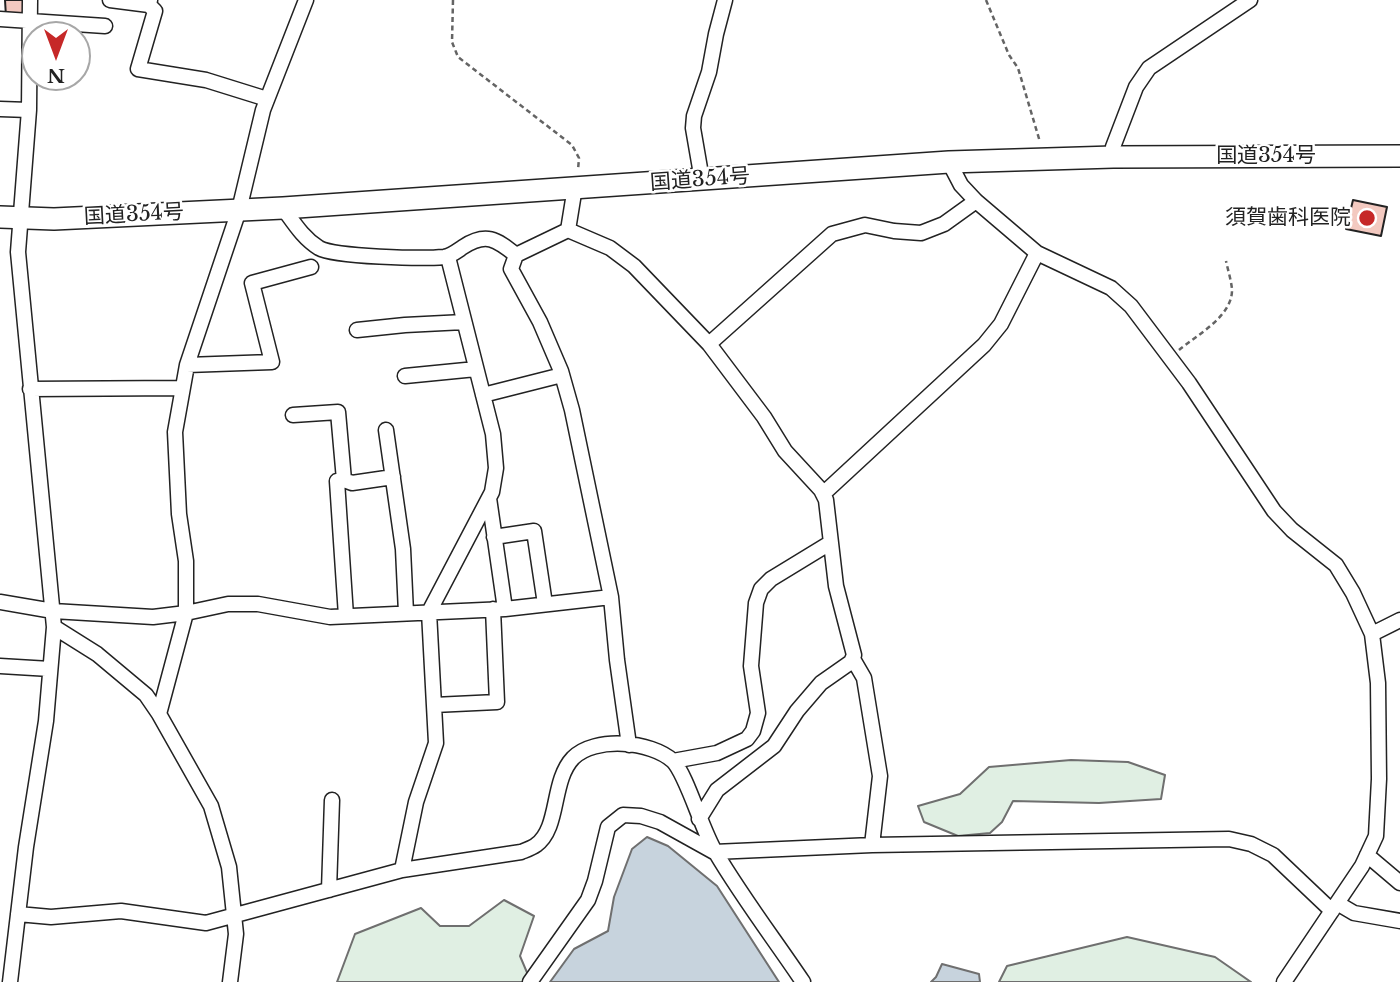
<!DOCTYPE html>
<html>
<head>
<meta charset="utf-8">
<style>
  body { margin:0 }
  #map { position:relative; width:1400px; height:982px; overflow:hidden; background:#fff; font-family:"Libre Baskerville",serif }
  canvas { display:block }
  .north { position:absolute; left:21px; top:21px; width:70px; height:70px; box-sizing:border-box; background:#fff; border:2px solid #a7a7a7; border-radius:50%; rotate:180deg; font-size:19px; font-weight:700; line-height:28px; text-align:center; color:#222 }
  .north::after { content:''; display:block; margin:auto; width:24px; height:32px; background:#c62828; clip-path:polygon(50% 0,100% 100%,50% 72%,0 100%) }
</style>
</head>
<body>
<div id="map">
<canvas width="1400" height="982"></canvas>
<div class="north">N</div>
</div>
<script>
const g = document.querySelector('canvas').getContext('2d');
g.lineJoin = 'round';
function fill(path, color) { g.fillStyle = color; g.fill(path, 'evenodd'); }
function strokePath(path, color, width, dash) { g.strokeStyle = color; g.lineWidth = width; g.lineCap = dash ? 'butt' : 'round'; g.setLineDash(dash || []); g.stroke(path); }
function label(font, color, halo, rows, align = 'center') {
  g.font = font + ' "Libre Baskerville","Noto Sans JP",serif'; g.lineWidth = 5; g.setLineDash([]); g.textBaseline = 'middle'; g.strokeStyle = halo; g.fillStyle = color; for (const [text, x, y, turn = 0] of rows) {
    g.save(); g.translate(x, y); g.rotate((+turn || 0) * Math.PI / 180); g.textAlign = isNaN(turn) ? turn : align; if (halo) g.strokeText(text, 0, 0); g.fillText(text, 0, 0); g.restore();
  }
}
const green = new Path2D(`
  M 1071,760 L 1128,762 L 1165,775 L 1161,799 L 1099,803 L 1013,801 L 1002,822 L 990,833 L 958,836 L 924,822 L 918,806 L 960,794 L 989,767 Z
  M 504,900 L 534,916 L 520,956 L 531,982 L 337,982 L 355,934 L 421,908 L 440,926 L 469,926 Z
  M 1127,937 L 1215,957 L 1251,982 L 999,982 L 1007,966 Z`);
fill(green, '#e0efe3');
strokePath(green, '#6f6f6f', 2);
const water = new Path2D(`
  M 647,837 L 668,846 L 717,886 L 779,982 L 550,982 L 574,949 L 608,931 L 614,897 L 632,849 Z
  M 942,964 L 979,974 L 980,982 L 931,982 L 936,977 Z`);
fill(water, '#c7d3dd');
strokePath(water, '#6f6f6f', 2);
const building = new Path2D(`
  M 5,0 L 28,0 L 29,16 L 6,17 Z
  M 1353,200 L 1387,207 L 1381,236 L 1346,229 Z`);
fill(building, '#f3c9c0');
strokePath(building, '#222', 2);
const minor = new Path2D(`
  M 110,0 L 149,5 L 150,0
  M 149,5 L 155,11 L 138,69 L 206,80 L 267,99
  M 0,19 L 105,26
  M 0,109 L 29,110
  M 1113,157 L 1113,147 L 1136,87 L 1149,68 L 1250,0
  M 949,162 L 961,185 L 976,201 L 1037,253 L 1111,288 L 1131,306 L 1189,383 L 1274,511 L 1292,530 L 1336,565 L 1353,593 L 1372,634 L 1378,683 L 1379,779 L 1376,836 L 1362,866 L 1284,982
  M 702,180 L 693,128 L 694,116 L 709,72 L 716,34 L 725,0
  M 575,187 L 568,230 L 516,255 L 511,269 L 540,322 L 561,371 L 572,410 L 611,597 L 617,660 L 629,745
  M 283,208 C 294,223 303,238 319,248 C 335,257 423,259 444,257 C 451,256 457,251 463,247 C 486,232 496,239 516,255
  M 568,230 L 610,248 L 634,266 L 709,344 L 764,417 L 785,451 L 821,490 L 826,500 L 836,586 L 854,655 L 851,662 L 821,683 L 797,711 L 774,746 L 717,790 L 699,819
  M 357,330 L 405,325 L 464,322
  M 709,344 L 832,234 L 865,225 L 894,231 L 921,233 L 944,224 L 976,201
  M 187,365 L 272,362 L 252,283 L 311,267
  M 405,376 L 476,369
  M 30,389 L 183,388
  M 483,395 L 562,375
  M 293,415 L 338,412 L 344,480 L 352,483 L 393,477
  M 386,430 L 403,549 L 406,613
  M 344,480 L 337,481 L 346,616
  M 823,494 L 984,345 L 1001,324 L 1037,253
  M 489,498 L 505,609
  M 494,537 L 534,531 L 545,604
  M 0,602 L 53,611 L 153,617 L 186,613 L 228,604 L 258,604 L 330,617 L 505,609 L 611,597
  M 54,627 L 97,654 L 146,695 L 159,714 L 211,806 L 229,867 L 236,934 L 230,982
  M 1372,634 L 1400,620
  M 853,659 L 864,678 L 880,776 L 872,845
  M 0,666 L 50,669
  M 434,705 L 497,702 L 493,609
  M 159,714 L 186,613 L 186,561 L 179,514 L 175,432 L 187,365 L 239,210 L 263,110 L 306,0
  M 673,761 L 717,753 L 747,739 L 753,731 L 758,713 L 751,666 L 756,603 L 761,589 L 771,579 L 830,543
  M 1367,855 L 1400,883
  M 402,870 L 416,802 L 436,743 L 429,612 L 492,492 L 496,468 L 493,434 L 448,257
  M 329,890 L 332,800
  M 1337,903 L 1354,913 L 1400,921
  M 18,914 L 51,917 L 121,911 L 206,923 L 402,870 L 521,852 C 526,850 532,848 536,845 C 560,828 551,781 573,758 C 595,736 651,741 673,761 C 687,775 702,831 716,853 C 742,897 774,939 803,982
  M 10,982 L 26,847 L 46,721 L 54,627 L 18,252 L 29,110 L 30,0
  M 530,982 L 588,900 L 595,881 L 608,827 L 623,815 L 641,816 L 660,822 L 714,852 L 872,845 L 1229,839 L 1251,844 L 1273,855 L 1332,911`);
const highway = new Path2D(`
  M 0,217 L 54,219 L 283,208 L 949,162 L 1113,157 L 1400,156`);
strokePath(minor, '#222', 17);
strokePath(highway, '#222', 24);
strokePath(new Path2D(`
  M 453,0 L 452,42 L 458,57 L 572,145 L 579,158 L 578,170
  M 986,0 L 1009,55 L 1018,68 L 1040,142
  M 1179,350 C 1197,335 1233,316 1232,289 C 1231,280 1228,270 1226,261`), '#646464', 2.5, [5, 3.5]);
strokePath(minor, '#fff', 14);
strokePath(highway, '#fff', 21);
for (const [x, y, r, color] of [
  [1367,218,9,"#c62828"]
]) { const dot = new Path2D(); dot.arc(x, y, r, 0, 2 * Math.PI); g.fillStyle = color; g.fill(dot); strokePath(dot, '#fff', 2.5); }
label('21px', '#222', '#fff', [
  ["国道354号",1266,156],
  ["国道354号",700,180,-4],
  ["国道354号",134,215,-3]
]);
label('21px', '#222', '#fff', [
  ["須賀歯科医院",1351,218]
], 'right');
</script>
</body>
</html>
